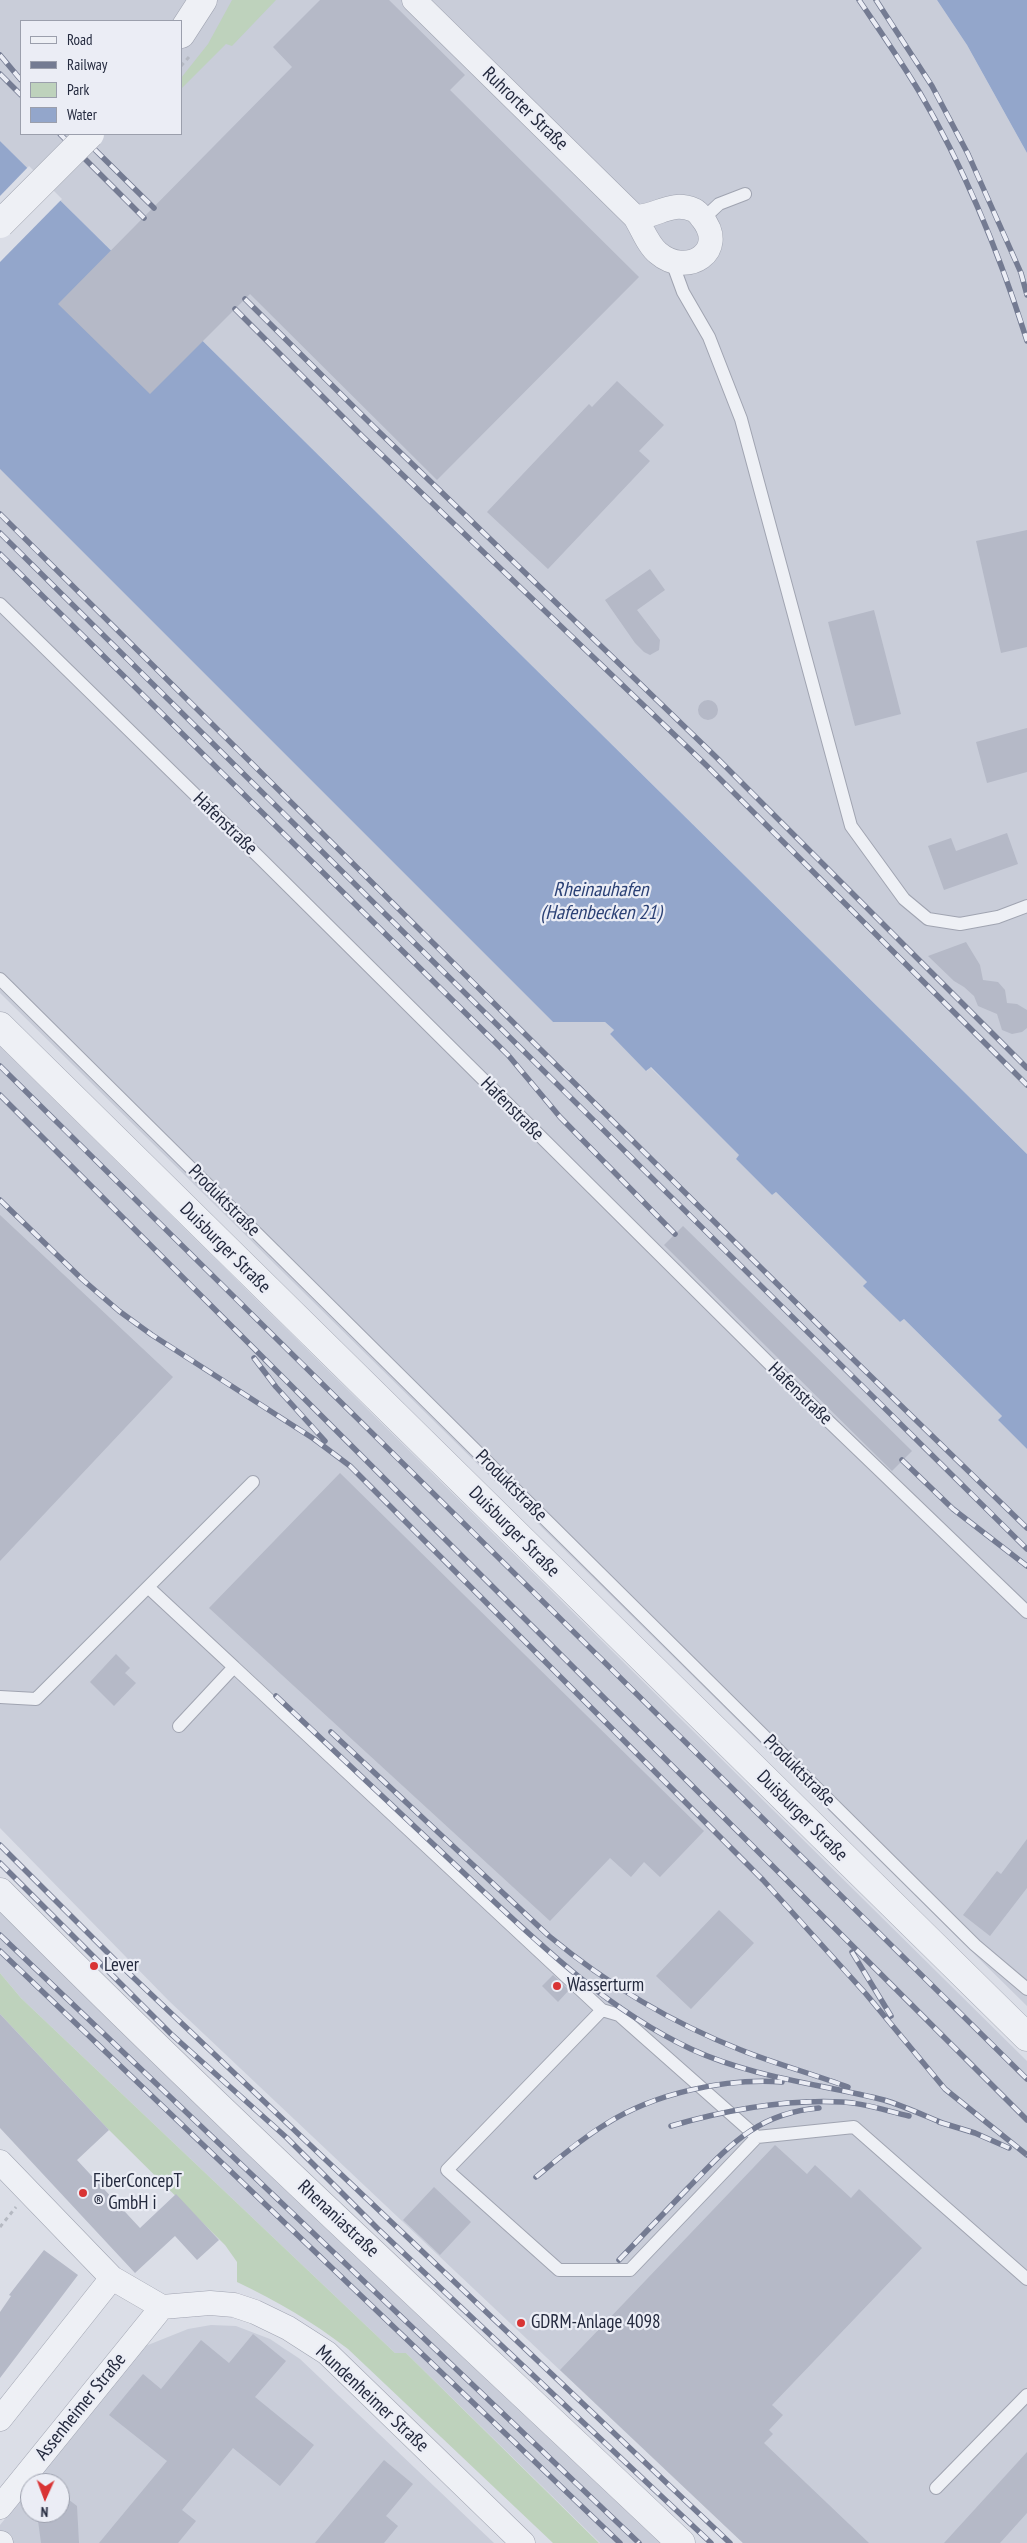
<!DOCTYPE html>
<html>
<head>
<meta charset="utf-8">
<style>
  body { margin:0 }
  #map { position:relative; width:1027px; height:2543px; overflow:hidden; background:#dbdee7; font-family:"PT Sans Narrow",sans-serif }
  canvas { display:block }
  .legend { position:absolute; left:20px; top:20px; width:162px; height:115px; box-sizing:border-box; background:#ebedf5; border:1px solid #9b9fac; margin:0; padding:6px 9px; list-style:none; font-size:15px; color:#242a3e }
  .legend li { display:flex; align-items:center; gap:10px; height:25px }
  .legend b { width:25px; border:1px solid #9b9fac }
  .north { position:absolute; left:20px; top:2473px; width:50px; height:50px; box-sizing:border-box; background:#ebedf5; border:1px solid #9b9fac; border-radius:50%; rotate:182deg; font-size:14px; font-weight:700; line-height:20px; text-align:center; color:#242a3e }
  .north::after { content:''; display:block; margin:auto; width:18px; height:22px; background:#d93434; clip-path:polygon(50% 0,100% 100%,50% 72%,0 100%) }
</style>
</head>
<body>
<div id="map">
<canvas width="1027" height="2543"></canvas>
<ul class="legend">
<li><b style="height:6px;background:#eef0f5"></b>Road</li>
<li><b style="height:6px;background:#747b92"></b>Railway</li>
<li><b style="height:14px;background:#bed2bc"></b>Park</li>
<li><b style="height:14px;background:#93a6cb"></b>Water</li>
</ul>
<div class="north">N</div>
</div>
<script>
const g = document.querySelector('canvas').getContext('2d');
g.lineJoin = 'round';
function fill(path, color) { g.fillStyle = color; g.fill(path, 'evenodd'); }
function strokePath(path, color, width, dash) { g.strokeStyle = color; g.lineWidth = width; g.lineCap = dash ? 'butt' : 'round'; g.setLineDash(dash || []); g.stroke(path); }
function label(font, color, halo, rows, align = 'center') {
  g.font = font + ' "PT Sans Narrow",sans-serif'; g.lineWidth = 4.5; g.setLineDash([]); g.textBaseline = 'middle'; g.strokeStyle = halo; g.fillStyle = color; for (const [text, x, y, turn = 0] of rows) {
    g.save(); g.translate(x, y); g.rotate((+turn || 0) * Math.PI / 180); g.textAlign = isNaN(turn) ? turn : align; if (halo) g.strokeText(text, 0, 0); g.fillText(text, 0, 0); g.restore();
  }
}
fill(new Path2D(`
  M 0,0 L 937,0 L 967,45 L 1027,153 L 1027,1154 L 0,141 ZM 21,21 L 181,21 L 181,134 L 21,134 Z
  M 0,469 L 553,1022 L 605,1022 L 614,1030 L 610,1034 L 647,1071 L 650,1067 L 740,1155 L 736,1159 L 772,1195 L 776,1192 L 867,1282 L 864,1286 L 900,1322 L 904,1319 L 1002,1416 L 998,1420 L 1027,1449 L 1027,2006 L 0,993 Z
  M 0,1046 L 1027,2061 L 1027,2543 L 743,2543 L 169,2001 L 0,1828 Z
  M 0,1908 L 663,2543 L 600,2543 L 406,2353 L 395,2353 L 21,1998 L 0,1973 Z
  M 211,2325 L 236,2326 L 270,2339 L 300,2359 L 494,2543 L 0,2543 L 0,2525 L 30,2488 L 30,2513 L 60,2513 L 60,2483 L 34,2483 L 143,2347 L 188,2329 Z`), '#c9cdd9');
fill(new Path2D(`
  M 232,0 L 276,0 L 232,46 L 226,44 L 181,89 L 181,78 L 208,44 Z
  M 0,1973 L 21,1998 L 395,2353 L 406,2353 L 599,2543 L 553,2543 L 348,2349 C 313,2322 277,2301 237,2282 L 237,2262 L 225,2245 L 109,2130 L 0,2014 Z`), '#bed2bc');
fill(new Path2D(`
  M 937,0 L 1027,0 L 1027,153 L 967,45 Z
  M 0,141 L 1027,1154 L 1027,1449 L 998,1420 L 1002,1416 L 904,1319 L 900,1322 L 863,1286 L 867,1282 L 776,1192 L 772,1195 L 736,1159 L 739,1155 L 651,1067 L 646,1071 L 610,1034 L 614,1030 L 605,1022 L 553,1022 L 0,469 Z`), '#93a6cb');
fill(new Path2D(`
  M 29,166 L 62,199 L 0,262 L 0,196 Z`), '#dbdee7');
fill(new Path2D(`
  M 320,0 L 389,0 L 465,75 L 450,90 L 639,277 L 437,480 L 250,294 L 150,394 L 58,304 L 292,67 L 273,47 Z
  M 617,381 L 664,425 L 639,451 L 650,461 L 548,569 L 487,512 L 589,404 L 592,407 Z
  M 1027,530 L 1027,647 L 1001,653 L 976,541 Z
  M 650,569 L 665,590 L 637,610 L 660,640 L 659,650 L 650,655 L 644,652 L 635,643 L 605,600 Z
  M 874,610 L 901,714 L 855,726 L 828,622 Z
  M698 710a10 10 0 1 1 20 0a10 10 0 1 1-20 0Z
  M 1027,728 L 1027,772 L 987,783 L 976,742 Z
  M 1007,833 L 1018,864 L 944,890 L 928,846 L 951,838 L 956,851 Z
  M 966,942 L 980,965 L 983,980 L 998,982 L 1005,990 L 1007,1003 L 1017,1004 L 1027,1010 L 1027,1028 L 1022,1032 L 1012,1034 L 1002,1030 L 997,1014 L 978,1006 L 974,996 L 964,987 L 954,981 L 928,956 Z
  M 0,1215 L 173,1377 L 0,1561 Z
  M 683,1226 L 912,1451 L 892,1471 L 664,1245 Z
  M 340,1473 L 704,1831 L 660,1877 L 644,1862 L 631,1877 L 610,1858 L 550,1921 L 209,1608 Z
  M 116,1654 L 130,1668 L 125,1673 L 136,1683 L 114,1706 L 90,1682 Z
  M 1027,1839 L 1027,1888 L 990,1936 L 963,1915 L 997,1871 L 1001,1874 Z
  M 719,1910 L 754,1943 L 691,2009 L 656,1976 Z
  M 553,1975 L 569,1990 L 558,2002 L 542,1986 Z
  M 0,2014 L 109,2130 L 77,2160 L 140,2228 L 176,2194 L 219,2240 L 197,2260 L 175,2236 L 135,2273 L 0,2128 Z
  M 775,2145 L 807,2174 L 815,2165 L 851,2198 L 859,2189 L 922,2248 L 772,2405 L 783,2415 L 769,2430 L 773,2434 L 764,2443 L 869,2543 L 743,2543 L 560,2370 Z
  M 434,2187 L 471,2222 L 440,2255 L 403,2220 Z
  M 44,2250 L 78,2275 L 0,2378 L 0,2312 L 11,2296 L 9,2295 Z
  M 253,2334 L 286,2361 L 255,2397 L 314,2445 L 280,2486 L 233,2448 L 182,2510 L 196,2521 L 178,2543 L 99,2543 L 167,2461 L 109,2415 L 143,2374 L 161,2389 L 201,2340 L 229,2363 Z
  M 1027,2452 L 1027,2513 L 1000,2543 L 944,2543 Z
  M 384,2460 L 413,2484 L 386,2516 L 398,2526 L 384,2543 L 315,2543 Z
  M 60,2493 L 77,2506 L 79,2543 L 41,2543 L 37,2513 L 60,2513 Z`), '#b5b9c7');
const service = new Path2D(`
  M 703,219 L 719,204 L 745,194
  M 672,262 L 683,292 L 709,337 L 741,419 L 851,826 L 904,899 L 928,919 L 960,924 L 998,917 L 1027,906
  M 0,604 L 262,860 L 795,1389 L 1027,1612
  M 0,979 L 975,1945 L 1027,1989
  M 149,1588 L 234,1667 L 179,1726
  M 234,1667 L 602,2010 L 447,2170 L 559,2270 L 630,2270 L 757,2137 L 854,2127 L 1027,2279
  M 0,1697 L 36,1699 L 253,1482
  M 602,2010 L 619,2015 L 757,2137
  M 936,2488 L 1027,2395`);
const minor = new Path2D(`
  M 414,0 L 635,217 C 642,228 648,245 658,253 C 687,278 729,251 702,218 C 700,215 698,212 694,210 C 670,200 658,217 635,217
  M 0,2162 L 112,2278 L 162,2307 L 210,2303 L 234,2305 L 255,2312 L 288,2328 L 327,2353 L 523,2543
  M 0,2419 L 112,2278
  M 0,2507 L 162,2307
  M 0,2543 L 1,2543`);
const tertiary = new Path2D(`
  M 181,34 L 203,0
  M 0,1026 L 1027,2037
  M 0,1892 C 221,2115 453,2327 681,2543`);
strokePath(service, '#a0a4b1', 14);
strokePath(minor, '#a0a4b1', 25);
strokePath(tertiary, '#a0a4b1', 29);
strokePath(new Path2D(`
  M 181,66 L 189,57
  M 0,2227 L 16,2207`), '#b5b9c2', 3, [4, 4]);
strokePath(service, '#eef0f5', 12);
strokePath(minor, '#eef0f5', 24);
strokePath(tertiary, '#eef0f5', 28);
const rail = new Path2D(`
  M 859,0 C 880,31 901,61 920,93 C 966,171 1000,255 1027,341
  M 876,0 L 932,86 L 968,154 L 1021,273 L 1027,295
  M 0,55 L 21,80
  M 0,74 L 21,95
  M 60,134 L 144,218
  M 79,134 L 154,208
  M 245,299 L 375,428 L 716,757 L 1027,1068
  M 235,309 L 362,436 L 706,765 L 1027,1085
  M 0,514 L 853,1359 L 1027,1528
  M 0,533 L 1027,1549
  M 0,554 L 508,1055 L 560,1117 L 675,1234
  M 0,1066 L 1027,2079
  M 0,1095 L 1027,2120
  M 0,1200 L 83,1280 L 119,1311 L 152,1335 L 314,1439 L 350,1466 L 763,1880 L 866,1994 L 945,2089 L 1027,2155
  M 254,1358 L 276,1387 L 325,1441
  M 902,1460 L 953,1509 L 1027,1566
  M 276,1696 C 339,1755 402,1815 466,1875 C 534,1939 604,2008 691,2049 C 751,2077 820,2084 884,2100 C 904,2106 925,2116 945,2124
  M 331,1732 L 549,1936 C 607,1984 670,2022 741,2050 C 776,2064 813,2074 848,2087
  M 0,1845 L 117,1962 L 730,2543
  M 0,1863 L 171,2034 L 287,2138 L 377,2228 L 711,2543
  M 0,1935 L 639,2543
  M 0,1951 L 620,2543
  M 852,1952 L 891,2016
  M 939,2122 L 975,2133 L 1009,2148
  M 671,2126 C 726,2110 784,2099 842,2102 C 865,2103 887,2111 909,2116
  M 536,2177 C 559,2158 581,2139 606,2124 C 655,2093 725,2078 782,2082
  M 619,2260 C 642,2236 665,2212 688,2188 C 729,2146 757,2113 819,2108`);
strokePath(rail, '#747b92', 5.5);
strokePath(rail, '#ebedf5', 4, [11]);
const tertiaryBridge = new Path2D(`
  M 0,224 L 90,134`);
strokePath(tertiaryBridge, '#a0a4b1', 29, []);
strokePath(tertiaryBridge, '#eef0f5', 28);
for (const [x, y, r, color] of [
  [94,1966,5,"#d93434"],
  [557,1986,5,"#d93434"],
  [83,2193,5,"#d93434"],
  [521,2323,5,"#d93434"]
]) { const dot = new Path2D(); dot.arc(x, y, r, 0, 2 * Math.PI); g.fillStyle = color; g.fill(dot); strokePath(dot, '#ebedf5', 2); }
label('19px', '#242a3e', '#ebedf5', [
  ["Ruhrorter Straße",525,109,44],
  ["Hafenstraße",225,824,44],
  ["Hafenstraße",512,1109,45],
  ["Produktstraße",224,1201,45],
  ["Duisburger Straße",225,1248,45],
  ["Hafenstraße",800,1394,44],
  ["Produktstraße",511,1486,45],
  ["Duisburger Straße",514,1532,45],
  ["Produktstraße",799,1771,45],
  ["Duisburger Straße",802,1816,45],
  ["Rhenaniastraße",338,2219,43],
  ["Mundenheimer Straße",372,2399,43],
  ["Assenheimer Straße",81,2407,-51]
]);
label('19px', '#242a3e', '#ebedf5', [
  ["Lever",104,1966],
  ["Wasserturm",567,1986],
  ["FiberConcepT",93,2182],
  ["® GmbH i",93,2204],
  ["GDRM-Anlage 4098",531,2323]
], 'left');
label('italic 20px', '#2b4175', '#ebedf5', [
  ["Rheinauhafen",601,890],
  ["(Hafenbecken 21)",601,913]
]);
</script>
</body>
</html>
